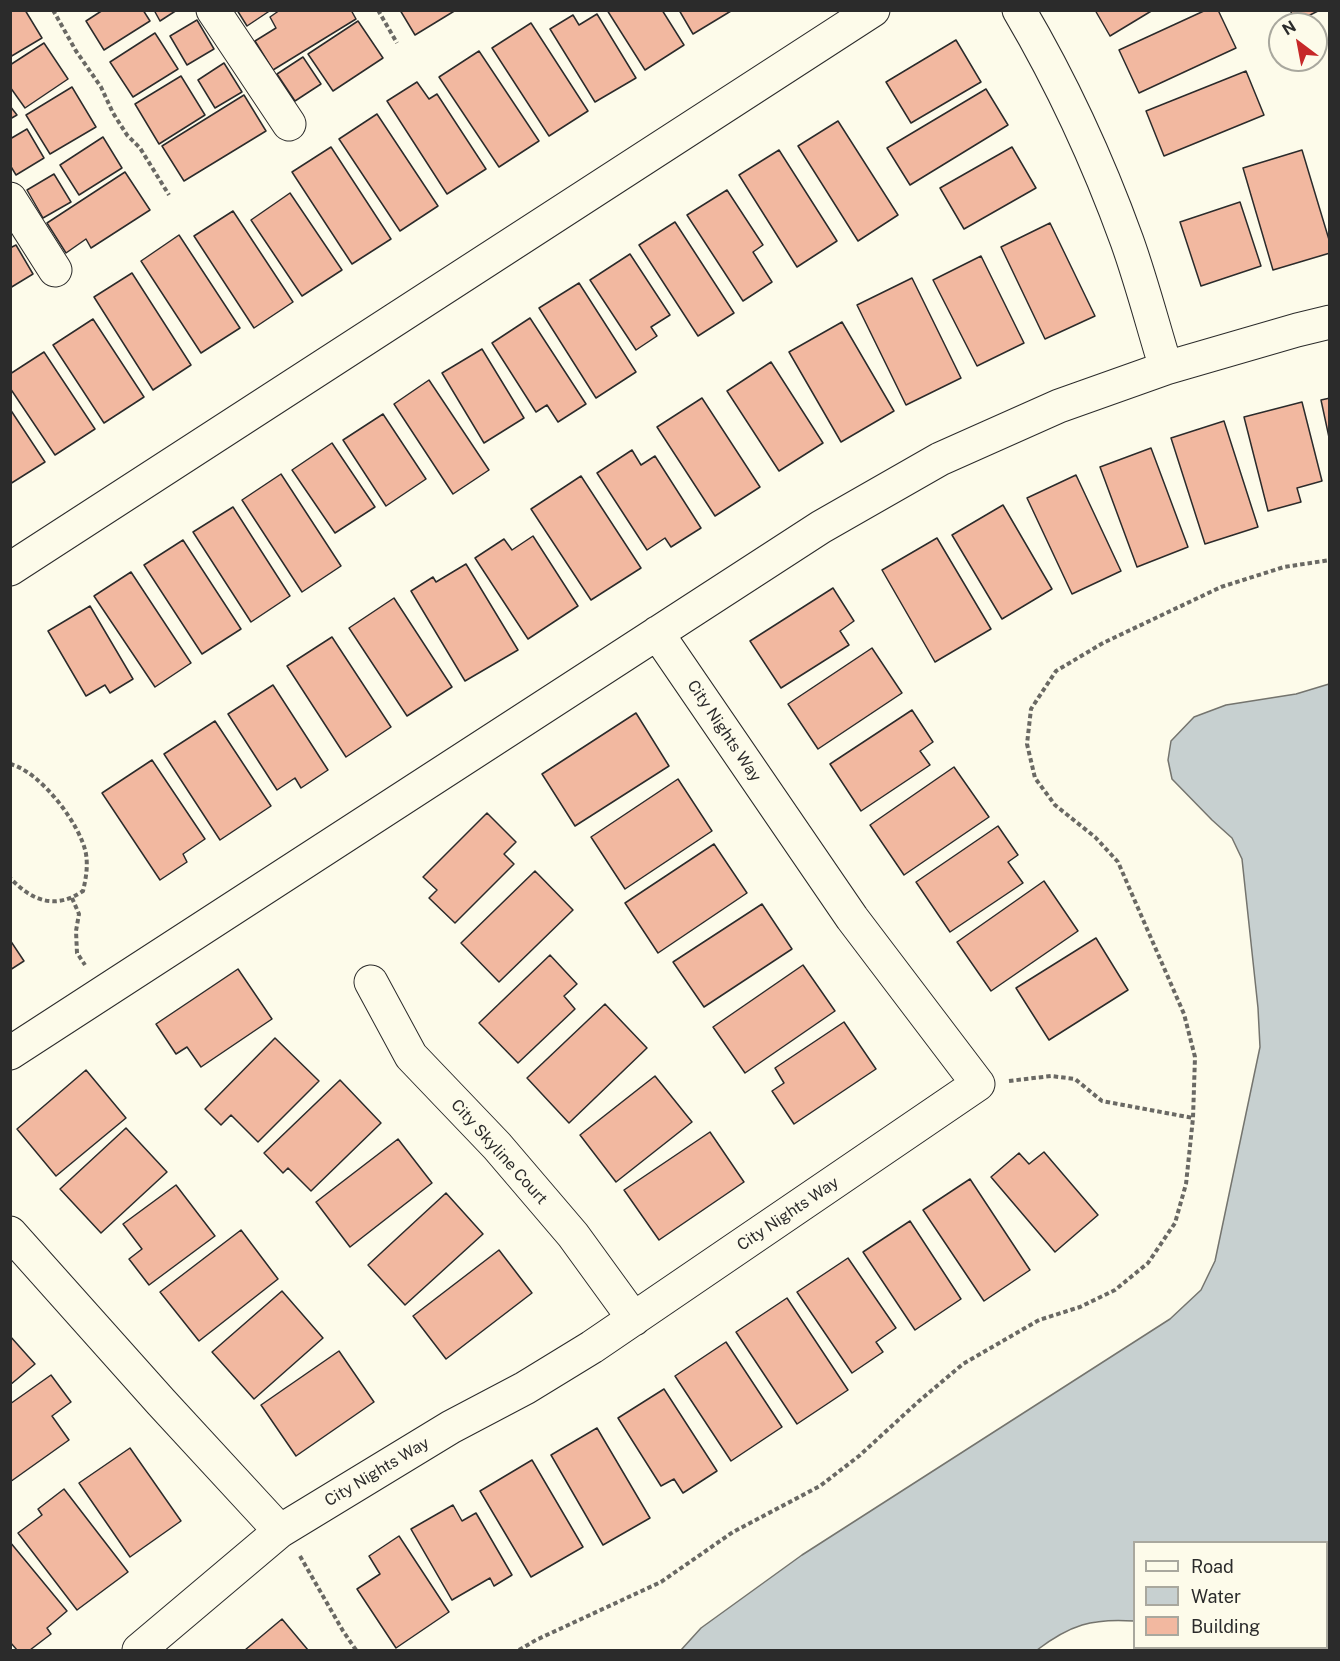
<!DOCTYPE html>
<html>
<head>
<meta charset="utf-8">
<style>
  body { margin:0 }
  #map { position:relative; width:1340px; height:1661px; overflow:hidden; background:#fdfbea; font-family:"Public Sans",sans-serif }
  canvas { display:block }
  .frame { position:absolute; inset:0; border:12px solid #2b2b2b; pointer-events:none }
  .legend { position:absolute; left:1133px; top:1541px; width:195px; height:108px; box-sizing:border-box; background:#fdfbea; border:2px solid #a9a89e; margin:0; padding:8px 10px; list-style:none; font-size:18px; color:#2b2b2b }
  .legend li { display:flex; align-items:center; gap:12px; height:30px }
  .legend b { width:30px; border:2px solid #a9a89e }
  .north { position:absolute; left:1268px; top:12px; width:60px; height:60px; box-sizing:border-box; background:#fdfbea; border:2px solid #a9a89e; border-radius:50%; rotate:328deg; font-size:16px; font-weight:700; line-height:24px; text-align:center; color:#2b2b2b }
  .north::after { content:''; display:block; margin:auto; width:21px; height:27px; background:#c62828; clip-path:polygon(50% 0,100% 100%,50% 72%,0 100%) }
</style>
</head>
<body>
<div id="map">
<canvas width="1340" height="1661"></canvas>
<div class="frame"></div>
<ul class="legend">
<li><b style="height:8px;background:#fdfbea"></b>Road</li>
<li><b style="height:16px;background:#c7d0d0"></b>Water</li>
<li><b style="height:16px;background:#f2b8a0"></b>Building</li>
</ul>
<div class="north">N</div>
</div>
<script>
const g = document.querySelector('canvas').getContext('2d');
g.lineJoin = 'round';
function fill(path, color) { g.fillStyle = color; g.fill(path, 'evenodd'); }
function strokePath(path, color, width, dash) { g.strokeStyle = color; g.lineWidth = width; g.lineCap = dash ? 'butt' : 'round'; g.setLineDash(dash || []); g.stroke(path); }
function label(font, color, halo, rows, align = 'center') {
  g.font = font + ' "Public Sans",sans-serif'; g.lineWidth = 4.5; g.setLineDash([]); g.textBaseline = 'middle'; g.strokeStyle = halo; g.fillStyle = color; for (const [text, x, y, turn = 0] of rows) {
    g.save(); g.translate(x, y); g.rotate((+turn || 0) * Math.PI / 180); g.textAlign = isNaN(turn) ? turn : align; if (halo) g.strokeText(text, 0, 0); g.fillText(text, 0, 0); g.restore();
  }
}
const water = new Path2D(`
  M 1329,684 L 1329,1650 L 1259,1650 L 1255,1648 L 1326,1648 L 1326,1542 L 1134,1542 L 1134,1621 C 1092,1618 1070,1625 1037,1650 L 681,1650 L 701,1628 L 802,1555 L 1170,1319 L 1201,1290 L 1215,1261 L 1260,1047 L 1258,1008 L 1242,859 L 1232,838 L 1212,820 L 1172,779 L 1168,760 L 1171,741 L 1194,717 L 1226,705 L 1296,694 Z`);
fill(water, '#c7d0d0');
strokePath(water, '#74746e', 1.5);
const building = new Path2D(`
  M 10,10 L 25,10 L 42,38 L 10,57 Z
  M 103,10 L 143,10 L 150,21 L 104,50 L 86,21 Z
  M 154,10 L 177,10 L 160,21 Z
  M 237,10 L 271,10 L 247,26 Z
  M 280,10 L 351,10 L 356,19 L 273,70 L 255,41 L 276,28 L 270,17 Z
  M 400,10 L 456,10 L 415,35 Z
  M 607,10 L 662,10 L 684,45 L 645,70 Z
  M 679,10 L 731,10 L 731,11 L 693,34 Z
  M 1095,10 L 1153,10 L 1110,36 Z
  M 1206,10 L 1218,10 L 1236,48 L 1139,93 L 1119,50 Z
  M 1290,10 L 1320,10 L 1296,22 Z
  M 597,14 L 636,78 L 595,102 L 550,29 L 573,15 L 579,25 Z
  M 197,20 L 214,49 L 187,65 L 170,36 Z
  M 358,21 L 383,58 L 333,91 L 308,54 Z
  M 531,23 L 588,111 L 549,136 L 492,48 Z
  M 155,33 L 178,69 L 133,97 L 110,62 Z
  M 956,40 L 981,82 L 911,123 L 886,82 Z
  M 44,43 L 68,79 L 25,108 L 10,87 L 10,65 Z
  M 479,51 L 539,141 L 499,167 L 439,77 Z
  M 303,57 L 321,84 L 295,101 L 277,74 Z
  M 224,63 L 242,92 L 215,108 L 198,80 Z
  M 1246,71 L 1264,115 L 1164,156 L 1146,111 Z
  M 181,76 L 205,115 L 159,144 L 135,104 Z
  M 417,82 L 429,99 L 437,94 L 486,169 L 447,194 L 387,101 Z
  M 72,87 L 96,127 L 50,154 L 26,115 Z
  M 986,89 L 1008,125 L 910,185 L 887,148 Z
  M 244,95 L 266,131 L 184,181 L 162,146 Z
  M 10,106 L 17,115 L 10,119 Z
  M 377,114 L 438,206 L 400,231 L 339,139 Z
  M 838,121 L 898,215 L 858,241 L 798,146 Z
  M 27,129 L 44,158 L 16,175 L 10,165 L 10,139 Z
  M 103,137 L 122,168 L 79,195 L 60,165 Z
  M 331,147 L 391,239 L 352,264 L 292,172 Z
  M 1012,147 L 1036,188 L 964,229 L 940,188 Z
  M 779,150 L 837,241 L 797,267 L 739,175 Z
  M 1302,150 L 1330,243 L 1330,253 L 1273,270 L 1243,168 Z
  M 125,172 L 150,210 L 91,248 L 86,239 L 66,253 L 47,223 Z
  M 54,174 L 71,202 L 43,218 L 27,190 Z
  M 727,190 L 763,245 L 753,252 L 772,282 L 743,301 L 687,215 Z
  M 290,193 L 342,270 L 302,296 L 251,220 Z
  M 1240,202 L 1261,266 L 1201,286 L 1180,222 Z
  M 233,211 L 293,302 L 254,328 L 194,236 Z
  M 675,222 L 734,313 L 698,336 L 639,245 Z
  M 1050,223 L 1095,316 L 1045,339 L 1001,247 Z
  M 179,235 L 240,328 L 201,353 L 141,261 Z
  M 16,245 L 33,274 L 10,288 L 10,248 Z
  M 630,254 L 670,315 L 651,327 L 657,336 L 636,350 L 590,280 Z
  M 981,256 L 1024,343 L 977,366 L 933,280 Z
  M 132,273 L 191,365 L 153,390 L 94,297 Z
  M 912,278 L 961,378 L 906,405 L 857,305 Z
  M 579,283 L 636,372 L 596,398 L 539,308 Z
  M 530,318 L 586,404 L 558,422 L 547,405 L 536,412 L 492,343 Z
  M 93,319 L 144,397 L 104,423 L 53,345 Z
  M 842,322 L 894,411 L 841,442 L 789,352 Z
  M 482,349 L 524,418 L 484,443 L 442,373 Z
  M 44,352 L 95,429 L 55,455 L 10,388 L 10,374 Z
  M 771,362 L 823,443 L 779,471 L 727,391 Z
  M 429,380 L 489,470 L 453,494 L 394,404 Z
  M 702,398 L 760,487 L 715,516 L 657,427 Z
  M 1330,398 L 1330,442 L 1321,400 Z
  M 1302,402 L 1322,481 L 1297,488 L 1301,502 L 1268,511 L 1244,417 Z
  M 10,409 L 45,462 L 10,484 Z
  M 383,414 L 426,479 L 386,506 L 343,440 Z
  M 1224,421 L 1258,527 L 1205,544 L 1171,438 Z
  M 332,443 L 375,507 L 335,533 L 292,470 Z
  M 1151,448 L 1188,547 L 1137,567 L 1100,467 Z
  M 632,450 L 641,465 L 655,456 L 701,528 L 671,547 L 665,538 L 647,550 L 597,473 Z
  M 281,474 L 341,566 L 302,592 L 242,500 Z
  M 1076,475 L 1121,571 L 1072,594 L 1027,498 Z
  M 581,476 L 641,568 L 591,600 L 531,509 Z
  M 1003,505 L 1052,589 L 1002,619 L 952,535 Z
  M 233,507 L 290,596 L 251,622 L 193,532 Z
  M 533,536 L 578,606 L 528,639 L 475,558 L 504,539 L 512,550 Z
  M 937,538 L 991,629 L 935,662 L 882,570 Z
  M 183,540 L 241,629 L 202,654 L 144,565 Z
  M 466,564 L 518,650 L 465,681 L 411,591 L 433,577 L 436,582 Z
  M 131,572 L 191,663 L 155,687 L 94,596 Z
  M 833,588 L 854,621 L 840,631 L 849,645 L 781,688 L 750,641 Z
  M 394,598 L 452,687 L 407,716 L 349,628 Z
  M 90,606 L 133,679 L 110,693 L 105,685 L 86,696 L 48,631 Z
  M 332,637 L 391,727 L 346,757 L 287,666 Z
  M 872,648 L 902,693 L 818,749 L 788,704 Z
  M 273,685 L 328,770 L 301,788 L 295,778 L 277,790 L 228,714 Z
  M 912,710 L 933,742 L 920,751 L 930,765 L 861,811 L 830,764 Z
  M 636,713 L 669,766 L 575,826 L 542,774 Z
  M 215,721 L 271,806 L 220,840 L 164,754 Z
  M 152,760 L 205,839 L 183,854 L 187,862 L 160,880 L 102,793 Z
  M 954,767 L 989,817 L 904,875 L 870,825 Z
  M 678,779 L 712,831 L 625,889 L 591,837 Z
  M 487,813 L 516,842 L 504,854 L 514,864 L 455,923 L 429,898 L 437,890 L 423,877 Z
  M 998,826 L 1018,855 L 1008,862 L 1023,883 L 950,932 L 916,882 Z
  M 714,844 L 747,893 L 658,953 L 625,903 Z
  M 535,871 L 573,910 L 499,982 L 461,943 Z
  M 1044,881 L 1078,931 L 991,991 L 957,942 Z
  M 762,904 L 792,949 L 704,1007 L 673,962 Z
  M 1096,938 L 1128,990 L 1049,1040 L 1016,988 Z
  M 10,940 L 24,961 L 10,970 Z
  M 550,955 L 577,984 L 564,996 L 575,1009 L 518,1063 L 479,1023 Z
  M 803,965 L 835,1011 L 745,1073 L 713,1027 Z
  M 238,969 L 272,1019 L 201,1067 L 187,1047 L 176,1054 L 156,1024 Z
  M 605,1004 L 647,1048 L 569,1123 L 527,1078 Z
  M 844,1022 L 876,1069 L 794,1124 L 772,1091 L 784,1083 L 775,1068 Z
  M 275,1038 L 319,1081 L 258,1142 L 231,1115 L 221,1125 L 205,1109 Z
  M 86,1070 L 126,1118 L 56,1176 L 17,1129 Z
  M 655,1076 L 692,1122 L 616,1182 L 580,1135 Z
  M 340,1080 L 381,1123 L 311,1191 L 288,1168 L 283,1173 L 264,1153 Z
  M 126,1128 L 167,1172 L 101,1233 L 60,1189 Z
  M 710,1132 L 744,1182 L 659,1240 L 624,1190 Z
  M 398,1139 L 432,1183 L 350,1247 L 316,1202 Z
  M 1044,1152 L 1098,1215 L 1055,1252 L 991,1177 L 1019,1153 L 1029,1164 Z
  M 970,1179 L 1030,1270 L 984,1301 L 923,1210 Z
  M 176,1185 L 215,1236 L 149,1285 L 129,1259 L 142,1249 L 123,1224 Z
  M 446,1193 L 483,1234 L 405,1305 L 368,1265 Z
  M 910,1221 L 961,1299 L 915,1330 L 863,1252 Z
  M 241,1230 L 278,1279 L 199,1341 L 160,1292 Z
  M 499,1250 L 532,1293 L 446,1359 L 413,1316 Z
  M 848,1258 L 896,1328 L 876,1342 L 883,1352 L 852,1373 L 797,1292 Z
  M 282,1291 L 323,1338 L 254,1399 L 212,1352 Z
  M 787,1298 L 848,1390 L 797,1424 L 736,1332 Z
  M 10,1336 L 35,1364 L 10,1385 Z
  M 726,1342 L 782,1427 L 731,1461 L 675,1376 Z
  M 339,1351 L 374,1402 L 296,1456 L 261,1405 Z
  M 51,1375 L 71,1402 L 52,1416 L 69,1440 L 10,1482 L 10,1404 Z
  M 664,1389 L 717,1471 L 683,1493 L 674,1479 L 661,1486 L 618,1418 Z
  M 597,1428 L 650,1518 L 603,1545 L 551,1455 Z
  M 130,1448 L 181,1521 L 130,1557 L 79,1483 Z
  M 532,1460 L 583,1547 L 531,1577 L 480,1491 Z
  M 64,1489 L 128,1572 L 77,1610 L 18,1533 L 42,1515 L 38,1509 Z
  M 453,1505 L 462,1521 L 476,1513 L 512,1575 L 494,1586 L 490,1578 L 452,1600 L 411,1529 Z
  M 399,1536 L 449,1612 L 396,1648 L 357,1589 L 380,1574 L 369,1556 Z
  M 10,1542 L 67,1611 L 47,1628 L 51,1634 L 30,1650 L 17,1650 L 10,1642 Z
  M 282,1619 L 308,1650 L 245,1650 Z`);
fill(building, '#f2b8a0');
strokePath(building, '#2b2b2b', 1.5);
const minor = new Path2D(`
  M 213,10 L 289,124
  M 1019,10 C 1062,83 1098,161 1127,241 C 1142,283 1153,326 1166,368
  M 10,199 L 55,270
  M 10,569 L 873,10
  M 371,982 L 411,1056 L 497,1146 L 573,1235 L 634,1319
  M 10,1053 L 821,527 L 940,459 L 1059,406 L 1166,368 L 1297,330 L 1330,322
  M 10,1233 L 161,1402 L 280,1531
  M 139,1650 L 280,1531 L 451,1427 L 525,1388 L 592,1347 L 978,1084 L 852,918 L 657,633`);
strokePath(minor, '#2b2b2b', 35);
strokePath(new Path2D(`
  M 53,10 L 76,51 L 101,87 L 113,113 L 127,135 L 140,148 L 169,195
  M 378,10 L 397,43
  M 10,764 C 40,771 81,825 86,854 C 88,867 86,878 83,891 C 55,910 32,901 10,878
  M 72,898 L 79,914 L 76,931 L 77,953 L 85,965
  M 1009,1081 L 1051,1076 L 1075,1079 L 1102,1101 L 1193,1118
  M 300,1556 L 343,1631 L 356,1650
  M 519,1650 L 536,1640 L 661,1582 L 733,1532 L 820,1486 L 859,1456 L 919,1401 L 963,1364 L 1039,1320 L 1080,1307 L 1115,1290 L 1148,1263 L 1175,1223 L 1186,1184 L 1193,1118 L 1195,1057 L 1184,1014 L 1118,862 L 1095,837 L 1055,805 L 1035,778 L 1027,744 L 1031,709 L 1056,671 L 1103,643 L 1221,587 L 1284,567 L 1330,560`), '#6a6964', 4, [4.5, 3]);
strokePath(minor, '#fdfbea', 33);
label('16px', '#2b2b2b', '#fdfbea', [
  ["City Nights Way",724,731,56],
  ["City Skyline Court",499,1152,48],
  ["City Nights Way",788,1214,-34],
  ["City Nights Way",377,1472,-31]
]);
</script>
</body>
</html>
